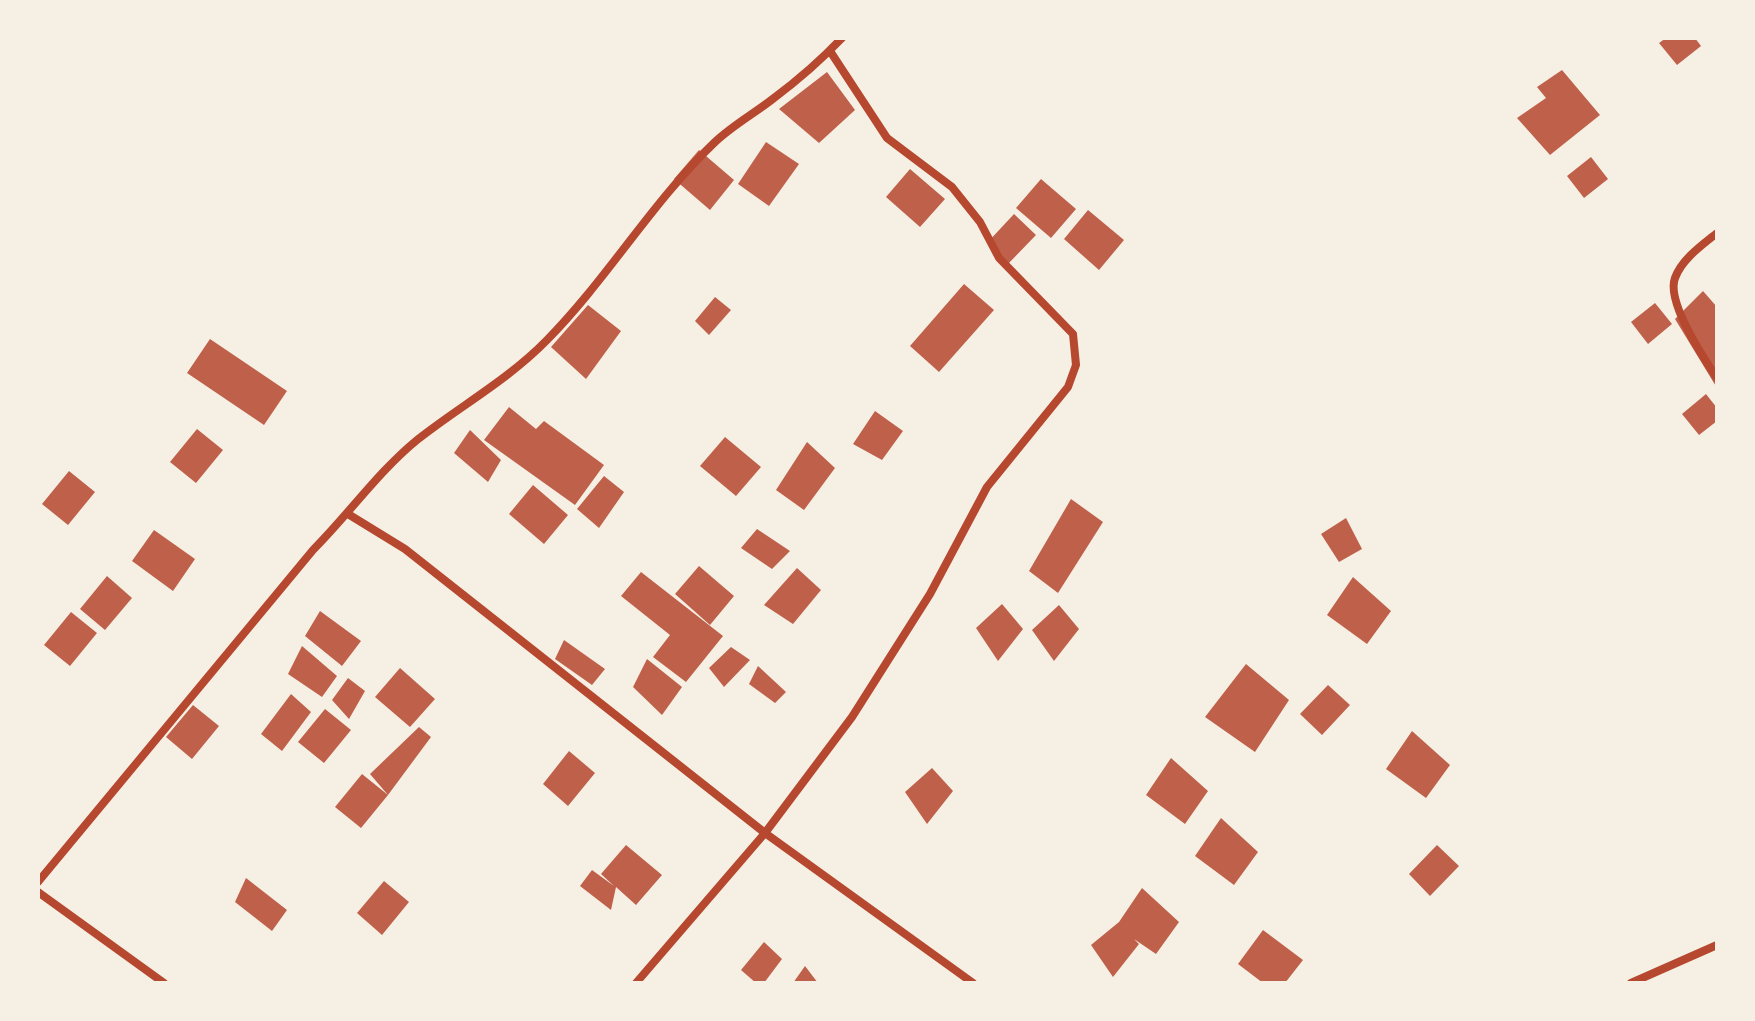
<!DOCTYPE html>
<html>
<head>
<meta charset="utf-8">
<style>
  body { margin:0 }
  #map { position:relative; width:1755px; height:1021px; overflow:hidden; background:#f6efe4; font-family:Roboto,sans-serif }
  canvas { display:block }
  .frame { position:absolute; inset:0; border:40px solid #f6efe4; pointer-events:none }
</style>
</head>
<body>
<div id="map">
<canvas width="1755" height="1021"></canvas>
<div class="frame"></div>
</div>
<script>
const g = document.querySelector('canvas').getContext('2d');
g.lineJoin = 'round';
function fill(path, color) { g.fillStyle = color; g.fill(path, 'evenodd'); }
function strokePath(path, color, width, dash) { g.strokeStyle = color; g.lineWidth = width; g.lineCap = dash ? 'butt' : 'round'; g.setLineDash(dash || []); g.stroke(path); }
fill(new Path2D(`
  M 1666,38 L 1695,38 L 1701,46 L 1677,65 L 1659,43 Z
  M 1562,70 L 1600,115 L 1550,155 L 1517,118 L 1546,98 L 1537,87 Z
  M 827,72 L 855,110 L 819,143 L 779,109 Z
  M 766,142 L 799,164 L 769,206 L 738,184 Z
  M 699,150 L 734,180 L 710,210 L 674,179 Z
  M 1591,157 L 1608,179 L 1584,198 L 1567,176 Z
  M 910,169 L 945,199 L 920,227 L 886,197 Z
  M 1041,179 L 1076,209 L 1051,238 L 1016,208 Z
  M 1088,210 L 1124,240 L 1099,270 L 1064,239 Z
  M 1014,214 L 1036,235 L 1008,264 L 987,243 Z
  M 964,284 L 994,310 L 939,372 L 910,346 Z
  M 1703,291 L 1717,307 L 1717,388 L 1675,319 Z
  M 715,297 L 731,310 L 709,335 L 695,321 Z
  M 1655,303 L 1672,324 L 1648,344 L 1631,322 Z
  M 588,305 L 621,331 L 586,379 L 551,347 Z
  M 210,339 L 287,391 L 264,425 L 187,373 Z
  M 1706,394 L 1717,408 L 1717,421 L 1699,435 L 1682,414 Z
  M 509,407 L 536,429 L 544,421 L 604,465 L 575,505 L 484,440 Z
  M 875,411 L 903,431 L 882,460 L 853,444 Z
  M 197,429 L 223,450 L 196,483 L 170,462 Z
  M 470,430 L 501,460 L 488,482 L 454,453 Z
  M 725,437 L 761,467 L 736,496 L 700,466 Z
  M 807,442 L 835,468 L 804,510 L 776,490 Z
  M 69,471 L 95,492 L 68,525 L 42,504 Z
  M 604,476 L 624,492 L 599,528 L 577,509 Z
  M 533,485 L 568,515 L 544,544 L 509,514 Z
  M 1071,499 L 1103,522 L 1058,593 L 1029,571 Z
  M 1346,518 L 1362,549 L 1339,562 L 1321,534 Z
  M 757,529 L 790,551 L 772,569 L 741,548 Z
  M 154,530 L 195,559 L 173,591 L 132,561 Z
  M 699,566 L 734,596 L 710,625 L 675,594 Z
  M 797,568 L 821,590 L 793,624 L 764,605 Z
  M 641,572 L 723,636 L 686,682 L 653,657 L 670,635 L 621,596 Z
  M 107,576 L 132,598 L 105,630 L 80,609 Z
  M 1353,577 L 1391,611 L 1367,644 L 1327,615 Z
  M 1002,604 L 1023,629 L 998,661 L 976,628 Z
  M 1059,605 L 1079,629 L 1054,661 L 1032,630 Z
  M 320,611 L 361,641 L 342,666 L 305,636 Z
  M 71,612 L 97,633 L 70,666 L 44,645 Z
  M 564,640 L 605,669 L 592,685 L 555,659 Z
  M 302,646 L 337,676 L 322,697 L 288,674 Z
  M 731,647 L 750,660 L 724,687 L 709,668 Z
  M 647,659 L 682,687 L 662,715 L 633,687 Z
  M 1246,664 L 1289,700 L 1255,752 L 1205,717 Z
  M 758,666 L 786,692 L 775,703 L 749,684 Z
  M 400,668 L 435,699 L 410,727 L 375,697 Z
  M 348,678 L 365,691 L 349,719 L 332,700 Z
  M 1328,685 L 1350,705 L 1322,735 L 1300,714 Z
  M 291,694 L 311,712 L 282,751 L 261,734 Z
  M 193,705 L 219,726 L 192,759 L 166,737 Z
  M 325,709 L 351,730 L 324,763 L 298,742 Z
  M 419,727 L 431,737 L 388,795 L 361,828 L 335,807 L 362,774 L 388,795 L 370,774 Z
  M 1412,731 L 1450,765 L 1426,798 L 1386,769 Z
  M 569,751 L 595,773 L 568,806 L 543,784 Z
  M 1171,758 L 1208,791 L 1185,824 L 1146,795 Z
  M 932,768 L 953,791 L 927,824 L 905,792 Z
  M 1221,818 L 1258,852 L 1234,885 L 1195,856 Z
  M 626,845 L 662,875 L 636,905 L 616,887 L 611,910 L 580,886 L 592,870 L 614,886 L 601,874 Z
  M 1437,845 L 1459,866 L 1430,896 L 1409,874 Z
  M 246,878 L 287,910 L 272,931 L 235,902 Z
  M 384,881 L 409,902 L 382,935 L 357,913 Z
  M 1142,888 L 1179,922 L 1156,954 L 1134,939 L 1139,944 L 1113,977 L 1091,945 L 1119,922 Z
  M 1263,930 L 1303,960 L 1285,983 L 1263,983 L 1238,964 Z
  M 764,942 L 782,959 L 764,983 L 756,983 L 741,970 Z
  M 805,966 L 818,983 L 793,983 Z`), '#bf614a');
strokePath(new Path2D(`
  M 1717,233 C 1702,245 1682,259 1675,278 C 1666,302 1703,357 1717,378
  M 348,514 L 405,549 L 765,833 L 973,983
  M 38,882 L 313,550 C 349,514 378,472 417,440 C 460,406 508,380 547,340 C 608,278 652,202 715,142 C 733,125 755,113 774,98 C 798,80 821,60 842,38
  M 38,892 L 164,983
  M 636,983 L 765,833 L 852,717 L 930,594 L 987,487 L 1068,387 L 1076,365 L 1073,334 L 999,258 L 980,222 L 952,187 L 887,138 L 830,51
  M 1631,983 L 1717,945`), '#b5482f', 8);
</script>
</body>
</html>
